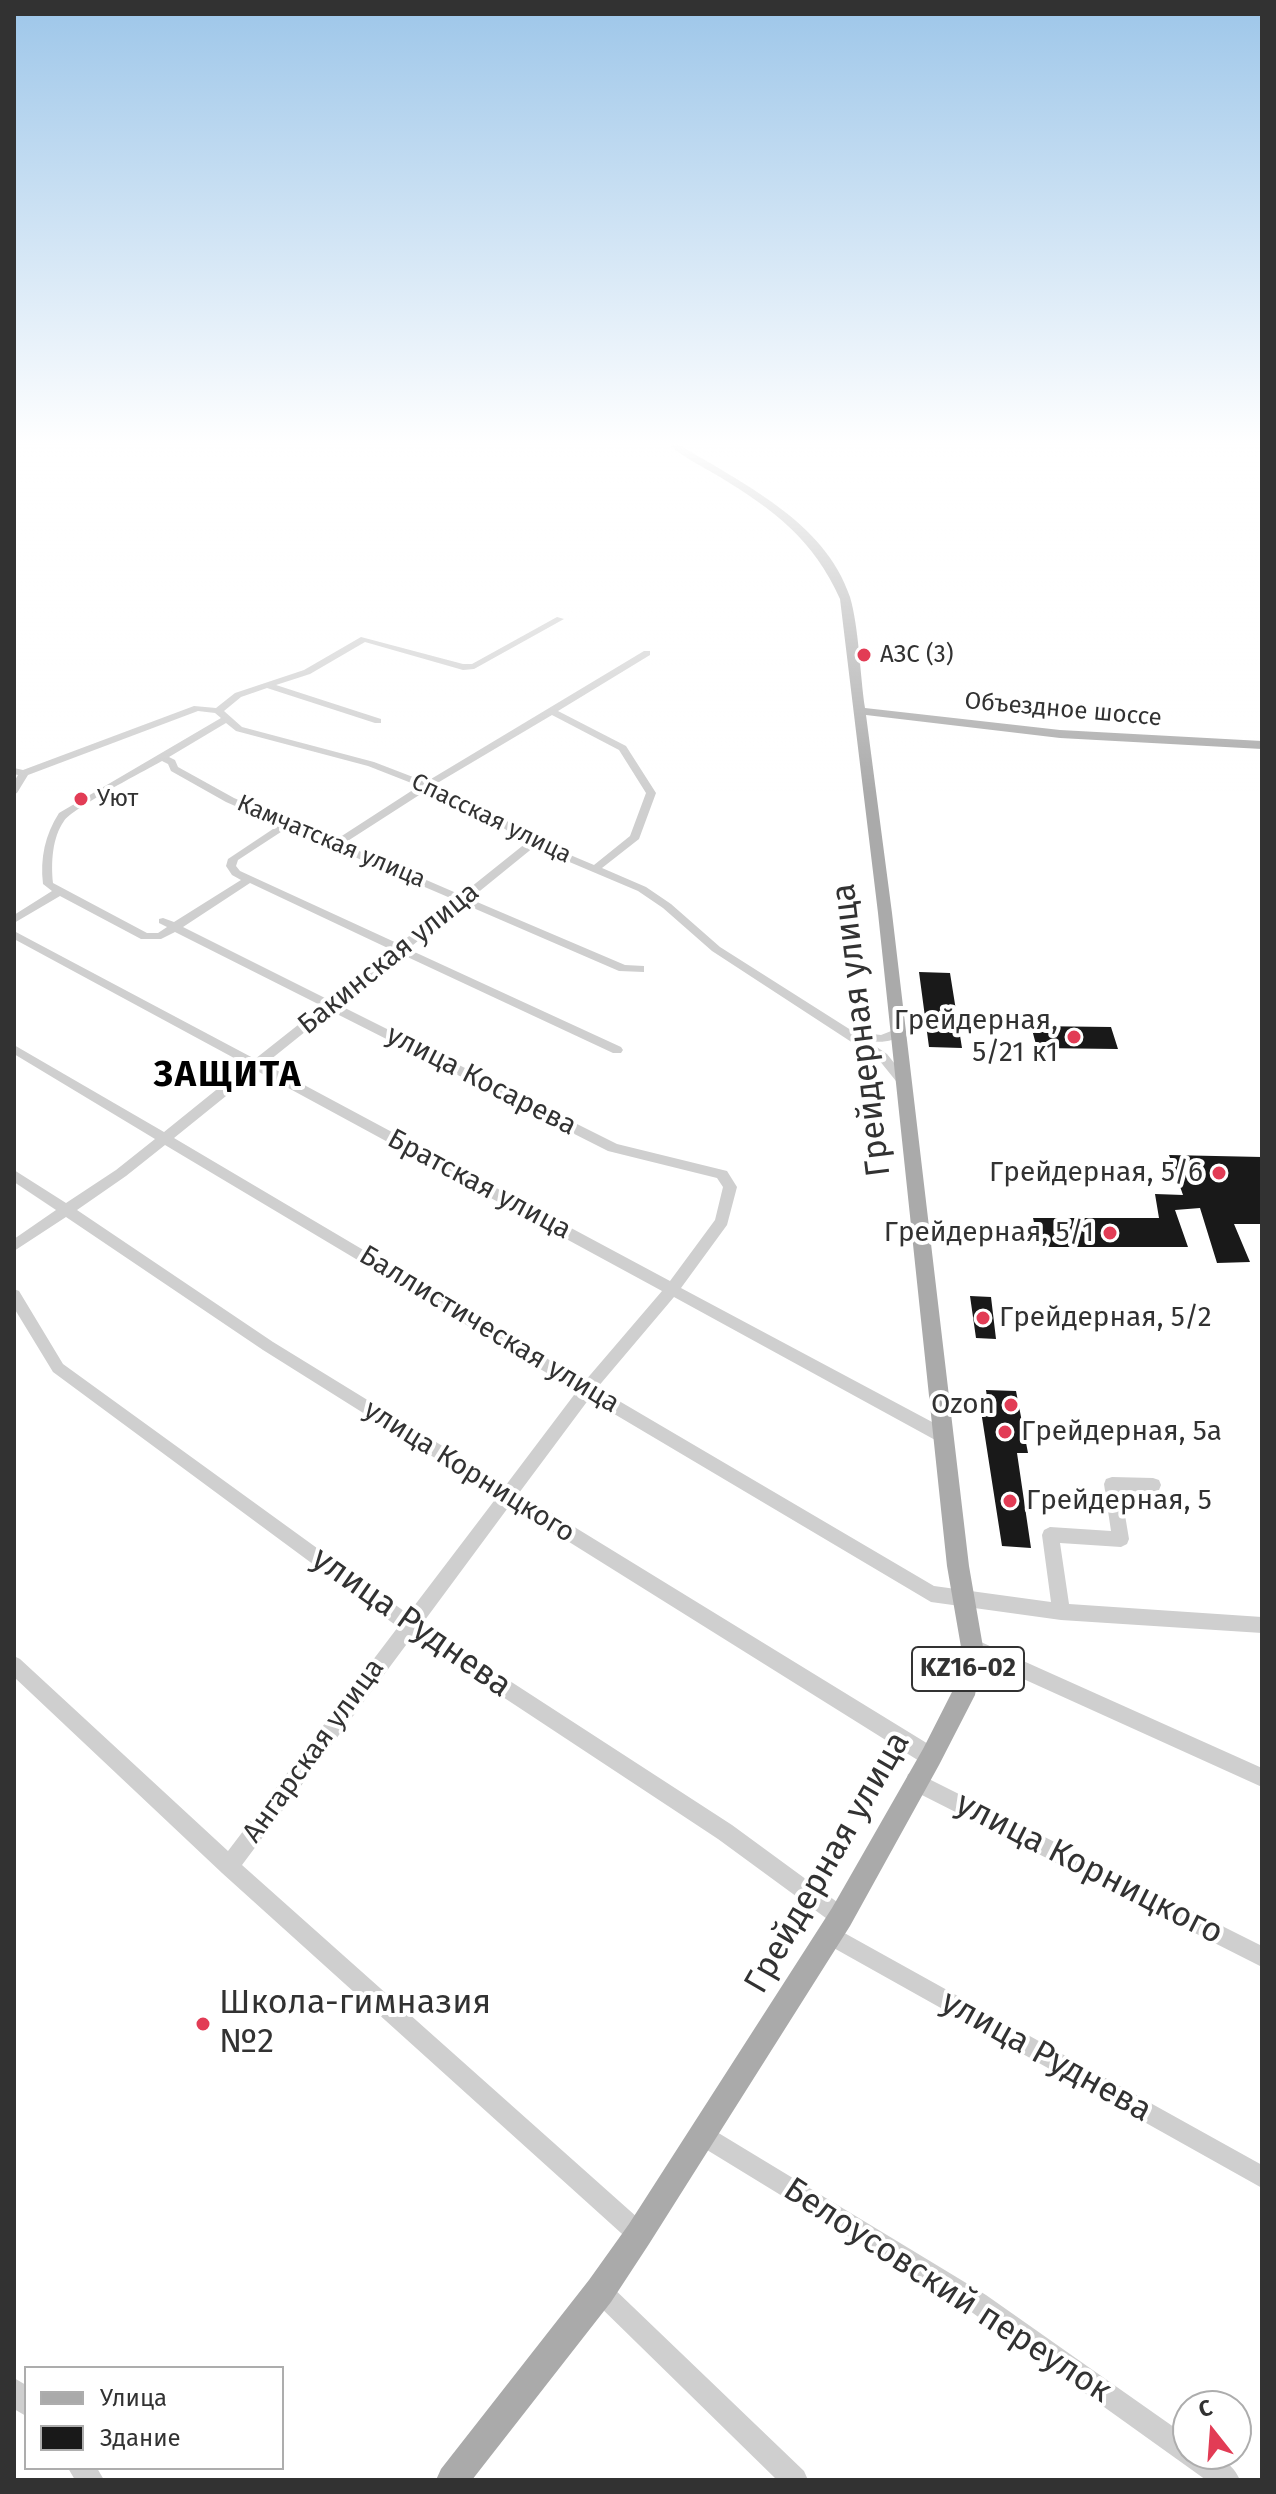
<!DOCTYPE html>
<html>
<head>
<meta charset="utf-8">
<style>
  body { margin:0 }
  #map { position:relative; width:1276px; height:2494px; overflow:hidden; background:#fff; font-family:"Fira Sans",sans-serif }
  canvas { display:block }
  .frame { position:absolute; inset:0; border:16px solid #323232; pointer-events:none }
  .legend { position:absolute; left:24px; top:2366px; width:260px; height:104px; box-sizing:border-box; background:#fff; border:2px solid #adadad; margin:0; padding:10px 14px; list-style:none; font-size:24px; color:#323232 }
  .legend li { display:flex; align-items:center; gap:16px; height:40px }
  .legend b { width:40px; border:2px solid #adadad }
  .north { position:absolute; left:1172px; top:2390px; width:80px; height:80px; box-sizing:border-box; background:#fff; border:2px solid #adadad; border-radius:50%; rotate:343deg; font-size:22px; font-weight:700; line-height:32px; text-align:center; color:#323232 }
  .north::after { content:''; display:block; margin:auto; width:28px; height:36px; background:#e23c55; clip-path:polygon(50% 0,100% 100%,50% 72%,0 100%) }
</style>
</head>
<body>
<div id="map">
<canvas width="1276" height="2494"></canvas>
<div class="frame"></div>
<ul class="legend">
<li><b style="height:10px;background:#aaa"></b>Улица</li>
<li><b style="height:22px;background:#191919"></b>Здание</li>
</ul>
<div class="north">С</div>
</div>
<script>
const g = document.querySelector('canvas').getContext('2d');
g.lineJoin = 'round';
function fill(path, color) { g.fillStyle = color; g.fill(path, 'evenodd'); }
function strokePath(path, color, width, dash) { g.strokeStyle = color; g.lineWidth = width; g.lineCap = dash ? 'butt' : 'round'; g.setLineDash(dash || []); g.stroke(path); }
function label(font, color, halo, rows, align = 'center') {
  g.font = font + ' "Fira Sans",sans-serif'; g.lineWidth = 8; g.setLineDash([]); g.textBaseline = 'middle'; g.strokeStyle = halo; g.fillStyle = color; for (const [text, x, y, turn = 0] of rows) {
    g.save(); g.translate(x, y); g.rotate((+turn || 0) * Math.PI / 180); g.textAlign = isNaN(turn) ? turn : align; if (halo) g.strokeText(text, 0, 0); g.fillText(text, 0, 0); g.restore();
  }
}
fill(new Path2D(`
  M 919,972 L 950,973 L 962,1048 L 929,1047 Z
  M 1031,1026 L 1111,1027 L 1118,1049 L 1037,1048 Z
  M 1169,1155 L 1262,1157 L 1262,1224 L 1234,1224 L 1250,1262 L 1217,1263 L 1200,1208 L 1175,1210 L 1188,1247 L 1040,1247 L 1033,1218 L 1159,1218 L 1155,1194 L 1183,1195 Z
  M 970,1296 L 991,1297 L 996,1339 L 976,1338 Z
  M 986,1390 L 1016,1391 L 1028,1453 L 1017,1453 L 1031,1548 L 1002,1546 L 981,1411 L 989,1411 Z`), '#191919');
fill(new Path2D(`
  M 557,617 L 564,619 L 474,669 L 463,670 L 365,642 L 310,674 L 276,685 L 381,719 L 381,723 L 375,723 L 267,688 L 241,697 L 224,711 L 242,727 L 374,762 L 426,782 L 644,651 L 650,651 L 650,655 L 558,711 L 626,746 L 656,793 L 639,839 L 602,868 L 646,887 L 671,904 L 720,947 L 854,1032 L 881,1035 L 899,1028 L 903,1029 L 905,1032 C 894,1042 882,1043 868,1041 L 887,1054 L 910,1083 L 904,1087 L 900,1086 L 879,1060 L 712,951 L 663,908 L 638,891 L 534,847 L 470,899 L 625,965 L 644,966 L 644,972 L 619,971 L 464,904 L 408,949 L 621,1047 L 623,1050 L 621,1053 L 613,1053 L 401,954 L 339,1005 L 617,1144 L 727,1171 L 737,1187 L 727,1225 L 681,1288 L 949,1431 L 951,1436 L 949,1441 L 943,1443 L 937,1441 L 674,1297 L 597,1388 L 934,1586 L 1051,1602 L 1042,1535 L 1044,1530 L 1050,1527 L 1111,1531 L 1104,1484 L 1106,1479 L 1112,1477 L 1153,1478 L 1159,1480 L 1161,1485 L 1159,1490 L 1153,1492 L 1121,1491 L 1129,1539 L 1127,1544 L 1121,1547 L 1060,1543 L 1069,1604 L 1262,1617 L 1262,1633 L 1061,1620 L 931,1602 L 589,1399 L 519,1493 L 938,1750 L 940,1757 L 938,1764 L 931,1766 L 924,1764 L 510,1505 L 422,1624 L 732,1825 L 848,1910 L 851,1917 L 848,1924 L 841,1927 L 834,1924 L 718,1839 L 412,1637 L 242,1865 L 647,2226 L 650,2234 L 647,2242 L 639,2245 L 631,2242 L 222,1873 L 14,1677 L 14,1656 L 20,1659 L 228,1851 L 398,1627 L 53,1372 L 14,1308 L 14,1289 L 19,1291 L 63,1364 L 408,1614 L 497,1497 L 263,1350 L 66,1217 L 14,1251 L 14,1239 L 56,1210 L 14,1182 L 14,1170 L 66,1203 L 116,1170 L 155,1139 L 14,1054 L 14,1045 L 164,1132 L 247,1065 L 14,939 L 14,931 L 255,1059 L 322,1006 L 175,932 L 161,939 L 141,939 L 60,896 L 14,923 L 14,915 L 52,891 L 43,884 C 40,858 45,835 59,813 L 221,718 L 215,713 L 198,711 L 28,775 L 17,793 L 14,794 L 14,782 L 18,775 L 14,774 L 14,768 L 23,770 L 194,706 L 216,708 L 235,693 L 304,670 L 361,637 L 463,664 L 472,664 ZM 552,715 L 619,750 L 646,793 L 630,836 L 594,865 L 537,841 L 489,809 L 434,785 ZM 226,723 L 236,731 L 368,766 L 419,786 L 334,841 L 234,798 L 178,767 L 175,760 L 169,757 ZM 162,761 L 168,764 L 171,771 L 226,802 L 279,825 L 228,859 L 226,866 L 232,875 L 241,880 L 174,922 L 163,918 L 159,919 L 159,923 L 167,927 L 158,933 L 147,933 L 53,883 C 51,863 52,838 64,821 C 73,808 144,771 162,761 ZM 427,790 L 481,813 L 526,843 L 461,895 L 343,844 ZM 287,828 L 455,900 L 399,944 L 240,871 L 236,866 L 238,860 ZM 250,883 L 392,950 L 329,1000 L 183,927 ZM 331,1011 L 608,1151 L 717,1178 L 723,1187 L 715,1220 L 670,1281 L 265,1064 ZM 257,1071 L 662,1291 L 585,1381 L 174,1138 ZM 165,1145 L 577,1391 L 506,1485 L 273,1342 L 77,1210 L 126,1176 Z
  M 972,1638 L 1262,1768 L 1262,1787 L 966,1653 L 963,1647 L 966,1641 Z
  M 915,1772 L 1262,1946 L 1262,1967 L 908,1788 L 906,1781 L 908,1774 Z
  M 830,1925 L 1262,2165 L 1262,2188 L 823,1942 L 820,1935 L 823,1928 Z
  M 702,2123 L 986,2295 L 1188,2437 L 1188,2454 C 1210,2454 1230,2457 1240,2480 L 1206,2480 L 970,2311 L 694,2142 L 691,2134 L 694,2126 Z
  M 600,2279 L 608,2283 L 804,2471 L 808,2480 L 777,2480 L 592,2299 L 588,2291 L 592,2283 Z
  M 14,2378 L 26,2385 L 26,2416 L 14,2409 Z
  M 68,2468 L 97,2468 L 104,2480 L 75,2480 Z`), '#cfcfcf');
fill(new Path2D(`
  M 668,444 L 678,444 C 741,483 825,521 850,597 C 859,628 860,675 865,708 L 1060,730 L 1262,741 L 1262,749 L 1060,738 L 866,715 L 892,913 L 969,1566 L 983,1647 L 975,1695 L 939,1765 L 850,1926 L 649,2244 L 611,2302 L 472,2480 L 436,2480 L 441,2469 L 589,2280 L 629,2224 L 832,1908 L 923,1749 L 952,1692 L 961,1647 L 947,1566 L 878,913 L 840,599 C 814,540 774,510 720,477 C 703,467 683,457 668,444 Z`), '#aaa');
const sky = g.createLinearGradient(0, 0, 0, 793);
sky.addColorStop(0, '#9dc6e9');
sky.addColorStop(0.56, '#fff');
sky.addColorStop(1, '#ffffff00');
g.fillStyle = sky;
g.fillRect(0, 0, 1276, 793);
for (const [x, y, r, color] of [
  [864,655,8,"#e23c55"],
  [81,799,8,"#e23c55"],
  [1074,1037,8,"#e23c55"],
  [1219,1173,8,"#e23c55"],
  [1110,1233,8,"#e23c55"],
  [983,1318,8,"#e23c55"],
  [1011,1405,8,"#e23c55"],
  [1005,1432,8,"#e23c55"],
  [1010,1501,8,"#e23c55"],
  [203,2024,8,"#e23c55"]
]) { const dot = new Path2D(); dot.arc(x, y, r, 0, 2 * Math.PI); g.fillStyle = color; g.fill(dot); strokePath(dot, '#fff', 3); }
label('24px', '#323232', '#fff', [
  ["АЗС (3)",880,655],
  ["Уют",97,799]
], 'left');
label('24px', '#323232', '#fff', [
  ["Объездное шоссе",1063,710,5],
  ["Спасская улица",491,819,26],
  ["Камчатская улица",331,842,23]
]);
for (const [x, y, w] of [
  [968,1669,112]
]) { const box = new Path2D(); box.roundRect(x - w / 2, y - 22, w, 44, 6); g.fillStyle = '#fff'; g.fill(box); strokePath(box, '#323232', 2); }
label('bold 26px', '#323232', null, [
  ["KZ16-02",968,1669]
]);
label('28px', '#323232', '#fff', [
  ["Бакинская улица",389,959,-39],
  ["улица Косарева",481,1081,27],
  ["Братская улица",479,1185,28],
  ["Баллистическая улица",489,1330,31],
  ["улица Корницкого",469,1472,32],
  ["Ангарская улица",314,1751,-54]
]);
label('28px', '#323232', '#fff', [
  ["Грейдерная,",1058,1021],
  ["5/21 к1",1058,1053],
  ["Грейдерная, 5/6",1203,1173],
  ["Грейдерная, 5/1",1094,1233],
  ["Грейдерная, 5/2",999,1318,"left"],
  ["Ozon",995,1405],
  ["Грейдерная, 5а",1021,1432,"left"],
  ["Грейдерная, 5",1026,1501,"left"]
], 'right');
label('34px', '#323232', '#fff', [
  ["Грейдерная улица",862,1030,-97],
  ["улица Руднева",411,1623,35],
  ["Грейдерная улица",828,1863,-60],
  ["улица Корницкого",1089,1869,27],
  ["улица Руднева",1046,2057,29],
  ["Белоусовский переулок",947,2291,33]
]);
label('34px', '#323232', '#fff', [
  ["Школа-гимназия",219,2004],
  ["№2",219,2043]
], 'left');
g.letterSpacing = '2px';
label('bold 36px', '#000', '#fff', [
  ["ЗАЩИТА",228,1076]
]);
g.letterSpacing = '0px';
</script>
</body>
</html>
